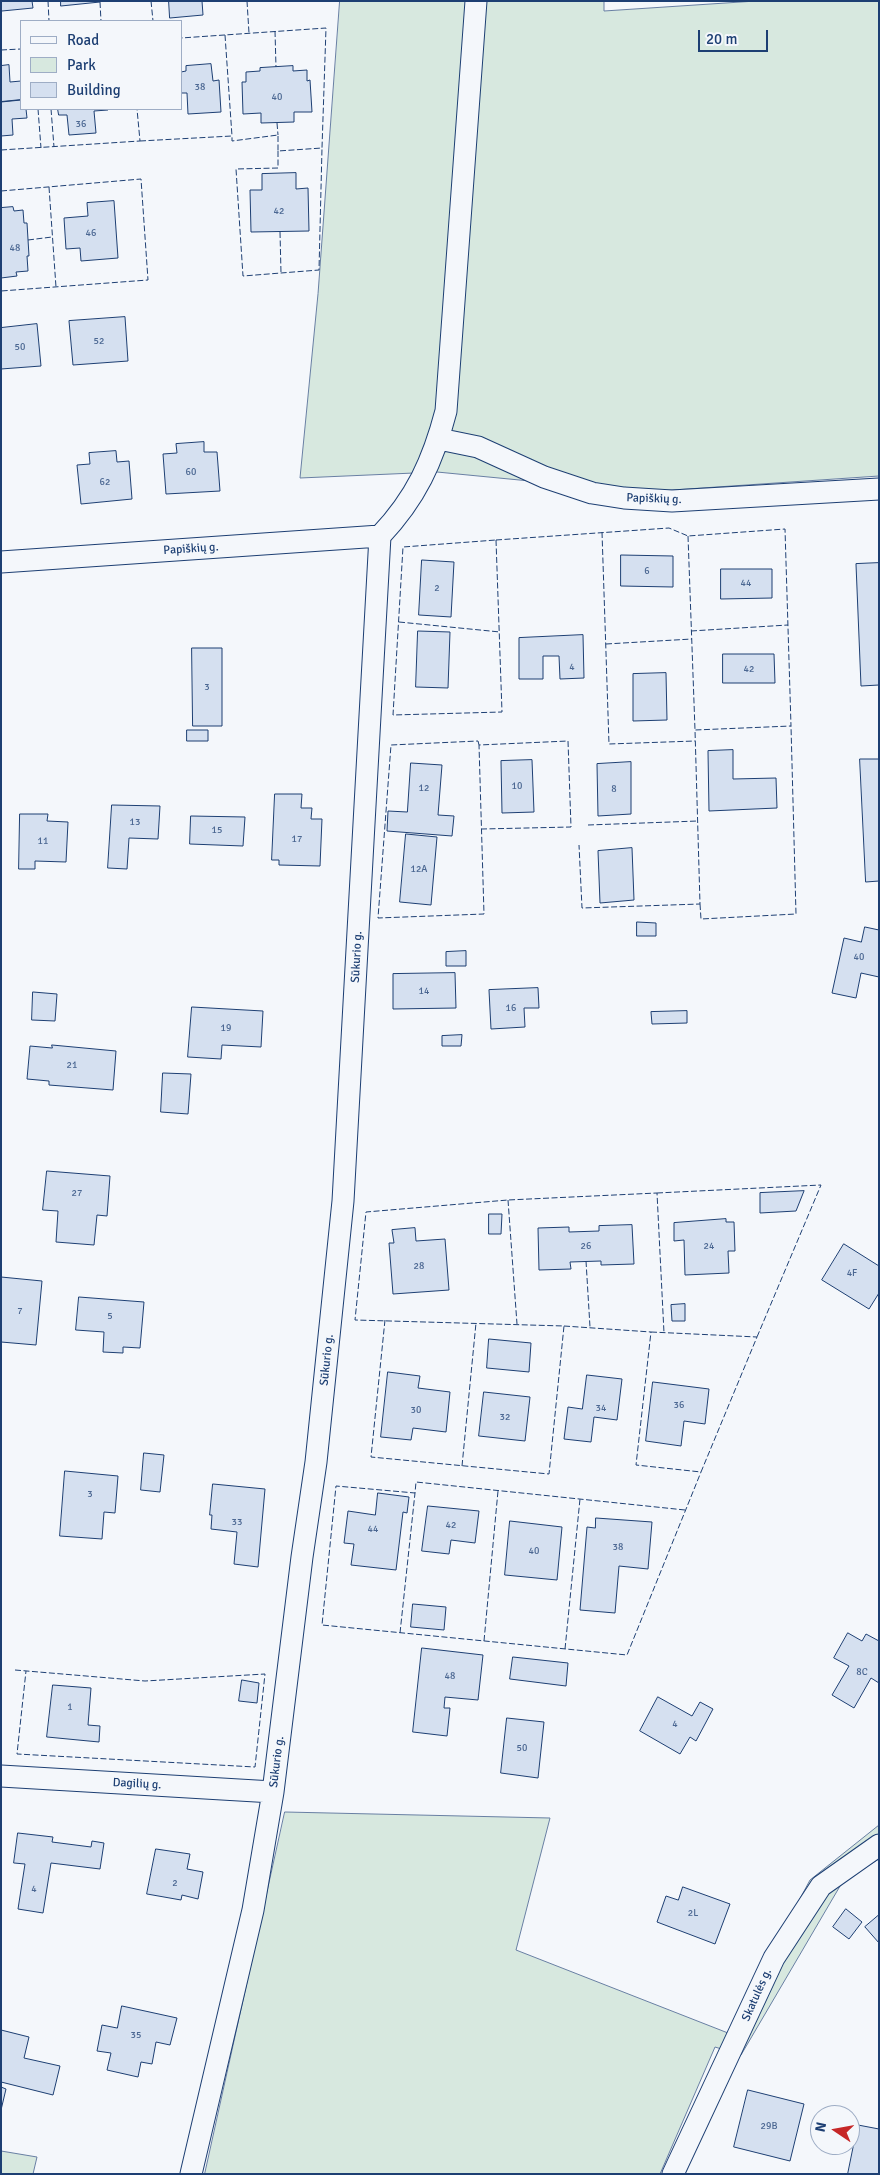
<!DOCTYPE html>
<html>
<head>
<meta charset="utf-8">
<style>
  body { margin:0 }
  #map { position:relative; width:880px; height:2175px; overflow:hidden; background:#f4f7fb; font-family:Signika,sans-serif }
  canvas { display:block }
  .frame { position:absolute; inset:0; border:2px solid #1d3f73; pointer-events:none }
  .legend { position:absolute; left:20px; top:20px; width:162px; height:90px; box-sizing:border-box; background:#f4f7fb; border:1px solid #9eadc5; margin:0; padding:6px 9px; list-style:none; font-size:15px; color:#1d3f73 }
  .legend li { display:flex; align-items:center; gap:10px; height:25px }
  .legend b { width:25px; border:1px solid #9eadc5 }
  .north { position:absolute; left:810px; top:2105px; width:50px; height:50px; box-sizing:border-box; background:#f4f7fb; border:1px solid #9eadc5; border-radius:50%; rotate:282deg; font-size:14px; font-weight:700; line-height:20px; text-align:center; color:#1d3f73 }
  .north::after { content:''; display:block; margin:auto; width:18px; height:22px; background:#c62828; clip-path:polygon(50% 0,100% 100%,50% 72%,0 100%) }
  .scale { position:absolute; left:698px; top:30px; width:70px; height:22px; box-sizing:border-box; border:2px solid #1d3f73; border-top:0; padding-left:6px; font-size:15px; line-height:18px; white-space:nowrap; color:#1d3f73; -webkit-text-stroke:4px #f4f7fb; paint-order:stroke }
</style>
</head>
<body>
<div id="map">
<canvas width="880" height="2175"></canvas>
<div class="frame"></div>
<ul class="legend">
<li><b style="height:6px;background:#f4f7fb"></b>Road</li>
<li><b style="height:14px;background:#d7e8df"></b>Park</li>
<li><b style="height:14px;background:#d5e0f0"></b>Building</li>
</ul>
<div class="north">N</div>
<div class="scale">20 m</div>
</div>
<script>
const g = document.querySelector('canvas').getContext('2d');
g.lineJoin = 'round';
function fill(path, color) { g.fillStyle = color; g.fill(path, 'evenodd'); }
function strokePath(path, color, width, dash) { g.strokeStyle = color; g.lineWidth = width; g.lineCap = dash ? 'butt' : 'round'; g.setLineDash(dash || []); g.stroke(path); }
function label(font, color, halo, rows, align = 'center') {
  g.font = font + ' Signika,sans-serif'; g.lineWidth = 4; g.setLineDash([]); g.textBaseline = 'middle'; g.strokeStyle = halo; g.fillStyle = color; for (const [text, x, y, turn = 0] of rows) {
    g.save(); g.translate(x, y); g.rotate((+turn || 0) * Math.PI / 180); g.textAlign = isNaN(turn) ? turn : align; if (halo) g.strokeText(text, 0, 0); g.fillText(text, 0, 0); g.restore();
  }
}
const green = new Path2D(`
  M 340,1 L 604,1 L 604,11 L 756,1 L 879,1 L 879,476 L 643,492 L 437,472 L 300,478 L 318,294 Z
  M 285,1812 L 550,1818 L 516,1950 L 728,2033 L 810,1880 L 879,1825 L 879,1859 L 843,1881 L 741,2055 L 715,2047 L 660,2174 L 205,2174 Z
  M 1,2151 L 37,2157 L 33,2174 L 1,2174 Z`);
fill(green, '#d7e8df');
strokePath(green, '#687fa3', 1);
const building = new Path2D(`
  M 1,1 L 32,1 L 33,8 L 2,11 Z
  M 61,1 L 100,1 L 100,2 L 61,6 Z
  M 169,1 L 202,1 L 203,15 L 170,18 Z
  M 211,64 L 213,81 L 219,80 L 221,112 L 188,114 L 187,93 L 181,93 L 181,72 L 186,71 L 186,66 Z
  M 9,65 L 10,82 L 21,81 L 21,100 L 1,102 L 1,66 Z
  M 293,66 L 293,71 L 307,70 L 307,81 L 310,80 L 312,112 L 294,112 L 294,122 L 261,123 L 261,113 L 243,114 L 242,82 L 246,82 L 246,72 L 260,71 L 260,68 Z
  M 21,100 L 21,109 L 26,109 L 27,118 L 12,119 L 13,135 L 1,136 L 1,102 Z
  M 58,109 L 108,109 L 108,110 L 94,111 L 96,133 L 69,135 L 67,115 L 59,115 Z
  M 296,173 L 296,189 L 308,188 L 309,231 L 251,232 L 250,190 L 262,190 L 262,174 Z
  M 114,201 L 118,258 L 81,261 L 80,248 L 66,249 L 64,218 L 88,216 L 87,203 Z
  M 13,207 L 14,211 L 23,210 L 24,223 L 27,223 L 29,256 L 27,256 L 28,271 L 16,272 L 17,276 L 1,278 L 1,208 Z
  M 125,317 L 128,361 L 73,365 L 69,321 Z
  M 37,324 L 41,366 L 1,369 L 1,328 Z
  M 204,442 L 204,452 L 217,452 L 220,491 L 166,494 L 163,454 L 177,453 L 176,444 Z
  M 116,451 L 117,462 L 129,461 L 132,499 L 81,504 L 77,465 L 90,464 L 89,453 Z
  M 621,555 L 673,556 L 673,587 L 621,586 Z
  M 422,560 L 454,562 L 451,617 L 419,615 Z
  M 879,563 L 879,685 L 861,686 L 856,564 Z
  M 721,569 L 772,569 L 772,598 L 721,599 Z
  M 418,631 L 450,632 L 448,688 L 416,687 Z
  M 583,635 L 584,678 L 560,679 L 559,656 L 543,656 L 543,679 L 519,679 L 519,638 Z
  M 192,648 L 222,648 L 222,726 L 193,726 Z
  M 723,654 L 774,654 L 775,683 L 723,683 Z
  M 666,673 L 667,720 L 633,721 L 633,674 Z
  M 187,730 L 208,730 L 208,741 L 187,741 Z
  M 733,750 L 733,779 L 776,778 L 777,808 L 709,811 L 708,751 Z
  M 860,759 L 879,759 L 879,881 L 866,882 Z
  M 532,760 L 534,812 L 502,813 L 501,761 Z
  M 631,762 L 631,814 L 598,816 L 597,764 Z
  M 411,763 L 442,765 L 438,815 L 454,816 L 452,836 L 387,831 L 388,811 L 407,812 Z
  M 275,794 L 302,794 L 301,808 L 312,808 L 311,819 L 322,819 L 320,866 L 279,865 L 279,860 L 272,860 Z
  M 112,805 L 160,806 L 158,839 L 129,838 L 127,869 L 108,868 Z
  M 20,814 L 48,814 L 47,821 L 68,822 L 66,862 L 35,861 L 35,869 L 19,869 Z
  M 191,816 L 245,817 L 243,846 L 190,844 Z
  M 406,834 L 437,837 L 431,905 L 400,902 Z
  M 632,848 L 634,900 L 600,903 L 598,851 Z
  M 637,922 L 656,923 L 656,936 L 637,936 Z
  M 865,927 L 879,930 L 879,977 L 861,973 L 856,998 L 832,993 L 844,938 L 861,942 Z
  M 466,951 L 466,966 L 446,966 L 446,952 Z
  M 455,973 L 456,1008 L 393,1009 L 393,974 Z
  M 538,988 L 539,1008 L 524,1008 L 525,1027 L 491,1029 L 489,990 Z
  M 33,992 L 57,994 L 55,1021 L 32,1020 Z
  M 192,1007 L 263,1011 L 261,1047 L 222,1045 L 221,1059 L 188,1057 Z
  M 687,1011 L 687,1023 L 652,1024 L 651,1012 Z
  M 462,1035 L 461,1046 L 442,1046 L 442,1036 Z
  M 52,1045 L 116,1051 L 113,1090 L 49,1085 L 49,1081 L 27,1079 L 30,1046 L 52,1048 Z
  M 163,1073 L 191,1074 L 188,1114 L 161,1112 Z
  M 47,1171 L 110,1176 L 107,1216 L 97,1215 L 94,1245 L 56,1242 L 58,1211 L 43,1210 Z
  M 804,1191 L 796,1211 L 760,1213 L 760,1193 Z
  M 489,1214 L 502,1214 L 501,1234 L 489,1234 Z
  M 726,1219 L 726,1222 L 734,1222 L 735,1251 L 728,1251 L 729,1273 L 685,1275 L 684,1240 L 674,1241 L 674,1223 Z
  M 632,1225 L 634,1264 L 601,1265 L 601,1261 L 570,1262 L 571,1269 L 539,1270 L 538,1228 L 569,1227 L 569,1232 L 599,1231 L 599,1226 Z
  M 415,1228 L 416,1241 L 445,1239 L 449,1290 L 393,1294 L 389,1243 L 394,1243 L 392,1230 Z
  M 844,1244 L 879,1266 L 879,1293 L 869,1309 L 822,1280 Z
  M 1,1277 L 42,1281 L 36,1345 L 1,1342 Z
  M 79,1297 L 144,1302 L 140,1348 L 123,1347 L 123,1353 L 103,1352 L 104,1332 L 76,1330 Z
  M 685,1304 L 685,1321 L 672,1321 L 671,1305 Z
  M 489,1339 L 531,1343 L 529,1372 L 487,1368 Z
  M 388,1372 L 420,1376 L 418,1388 L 450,1392 L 446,1432 L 413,1428 L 411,1440 L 381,1437 Z
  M 587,1375 L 622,1379 L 617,1420 L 594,1417 L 591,1442 L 564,1439 L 568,1407 L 582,1409 Z
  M 653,1382 L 709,1389 L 705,1424 L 684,1421 L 681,1446 L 646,1441 Z
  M 484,1392 L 530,1397 L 525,1441 L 479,1436 Z
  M 144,1453 L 164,1455 L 160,1492 L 141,1490 Z
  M 65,1471 L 118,1476 L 115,1513 L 104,1512 L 102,1539 L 60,1536 Z
  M 213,1484 L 265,1489 L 258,1567 L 234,1564 L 237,1532 L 211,1529 L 212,1515 L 210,1515 Z
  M 378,1493 L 409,1497 L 407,1513 L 403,1512 L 396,1570 L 351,1565 L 354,1544 L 344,1543 L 348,1511 L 375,1515 Z
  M 428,1506 L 479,1511 L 475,1543 L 451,1540 L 449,1554 L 422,1551 Z
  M 596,1518 L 652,1522 L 648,1569 L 619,1566 L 615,1613 L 580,1610 L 587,1527 L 595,1528 Z
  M 510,1521 L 562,1527 L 557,1580 L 505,1575 Z
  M 413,1604 L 446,1607 L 444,1630 L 411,1627 Z
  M 848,1633 L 862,1641 L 866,1634 L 879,1641 L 879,1683 L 871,1678 L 854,1708 L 832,1695 L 849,1666 L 834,1658 Z
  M 422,1648 L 483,1655 L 478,1700 L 445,1697 L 444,1708 L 450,1708 L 447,1736 L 413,1732 Z
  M 513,1657 L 568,1663 L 566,1686 L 510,1679 Z
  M 242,1680 L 259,1683 L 257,1703 L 239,1701 Z
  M 53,1685 L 91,1688 L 88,1725 L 100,1726 L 99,1742 L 47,1737 Z
  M 658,1697 L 692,1716 L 700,1702 L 713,1709 L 696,1741 L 690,1737 L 680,1754 L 640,1731 Z
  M 507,1718 L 544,1722 L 538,1778 L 501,1773 Z
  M 18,1833 L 53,1837 L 52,1842 L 91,1847 L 92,1841 L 104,1843 L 100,1869 L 51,1863 L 43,1913 L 18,1909 L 25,1864 L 14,1863 Z
  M 156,1849 L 190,1854 L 187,1869 L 203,1872 L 198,1899 L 182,1895 L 181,1900 L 147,1894 Z
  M 683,1887 L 730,1904 L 715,1944 L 657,1922 L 666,1896 L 678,1900 Z
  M 846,1909 L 862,1922 L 849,1939 L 833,1927 Z
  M 879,1915 L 879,1943 L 865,1927 Z
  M 122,2006 L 177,2018 L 170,2045 L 156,2042 L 152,2064 L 141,2062 L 138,2077 L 107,2070 L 111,2053 L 97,2051 L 102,2025 L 117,2028 Z
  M 1,2030 L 29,2037 L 24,2058 L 60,2066 L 53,2095 L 1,2082 Z
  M 1,2087 L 6,2089 L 1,2110 Z
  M 748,2090 L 804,2104 L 790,2161 L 734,2147 Z
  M 858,2125 L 879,2129 L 879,2174 L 848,2174 Z`);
fill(building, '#d5e0f0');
strokePath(building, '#1d3f73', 1);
const street = new Path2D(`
  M 439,439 L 478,447 L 544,477 L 592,493 L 624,498 L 672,501 L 879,489
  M 380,536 C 416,498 433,461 446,411 L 476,1
  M 1,562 L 380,536
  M 1,1776 L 273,1792
  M 191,2174 L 253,1910 L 273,1792 L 302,1557 L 316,1462 L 343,1201 L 380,536
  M 673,2174 L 774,1958 L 821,1886 L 879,1845`);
strokePath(street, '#1d3f73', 23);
strokePath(street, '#f4f7fb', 21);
strokePath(new Path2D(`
  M 48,1 L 49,21
  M 151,1 L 153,21
  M 247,1 L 249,33
  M 100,2 L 101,21
  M 275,31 L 276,67
  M 225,35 L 232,136
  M 1,50 L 21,49
  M 38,109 L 41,148
  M 51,109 L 54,147
  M 277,123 L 278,135
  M 140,141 L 232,136 L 232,141 L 278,135 L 278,151 L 322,148 L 326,28 L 181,38
  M 1,150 L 140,141 L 137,109
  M 278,151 L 278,168 L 236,169 L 243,276 L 319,270 L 322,148
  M 49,187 L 56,287
  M 1,191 L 141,179 L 148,280 L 1,291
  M 280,232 L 281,273
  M 28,240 L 52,237
  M 602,532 L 609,744 L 695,741
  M 688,536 L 695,730
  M 496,540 L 669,528 L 688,536 L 785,529 L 791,726 L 695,730 L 700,904 L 582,908 L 579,845
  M 496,540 L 502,712 L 393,715 L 403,547 Z
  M 399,622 L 500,632
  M 691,631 L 788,625
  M 606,644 L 692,639
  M 479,745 L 478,741 L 391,745 L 378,918 L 484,914 L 479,745 L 568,741 L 571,827 L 482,829
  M 588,825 L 698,821
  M 700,904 L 701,919 L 796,914 L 791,726
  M 657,1193 L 821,1185 L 757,1337
  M 508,1200 L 517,1324
  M 586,1261 L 590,1327
  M 385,1320 L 371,1457 L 549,1474 L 564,1326 C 494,1324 425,1322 355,1320 L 366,1212 L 508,1200 L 657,1193 L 664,1333
  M 564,1326 L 651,1332
  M 651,1332 L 757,1337 L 701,1472 L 636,1465 Z
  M 462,1466 L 476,1323
  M 685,1510 L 416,1482 L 415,1493 L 336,1486 L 322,1625 L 627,1655 L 701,1472
  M 400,1633 L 415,1493
  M 484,1641 L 498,1491
  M 565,1649 L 580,1499
  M 15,1670 L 145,1681 L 265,1674 L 255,1767 L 17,1754 L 26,1671`), '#1d3f73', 1, [6, 2.5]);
label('10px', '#4b6792', null, [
  ["38",200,87],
  ["40",277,97],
  ["36",81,124],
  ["42",279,211],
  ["46",91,233],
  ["48",15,248],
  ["52",99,341],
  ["50",20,347],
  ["60",191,472],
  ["62",105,482],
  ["6",647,571],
  ["44",746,583],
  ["2",437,588],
  ["4",572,667],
  ["42",749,669],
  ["3",207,687],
  ["10",517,786],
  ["12",424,788],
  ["8",614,789],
  ["13",135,822],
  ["15",217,830],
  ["17",297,839],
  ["11",43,841],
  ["12A",419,869],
  ["40",859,957],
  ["14",424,991],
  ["16",511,1008],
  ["19",226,1028],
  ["21",72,1065],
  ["27",77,1193],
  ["26",586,1246],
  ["24",709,1246],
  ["28",419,1266],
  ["4F",852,1273],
  ["7",20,1311],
  ["5",110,1316],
  ["36",679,1405],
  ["34",601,1408],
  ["30",416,1410],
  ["32",505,1417],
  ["3",90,1494],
  ["33",237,1522],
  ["42",451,1525],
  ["44",373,1529],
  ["38",618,1547],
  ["40",534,1551],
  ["8C",862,1672],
  ["48",450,1676],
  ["1",70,1707],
  ["4",675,1724],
  ["50",522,1748],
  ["2",175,1883],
  ["4",34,1889],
  ["2L",693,1913],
  ["35",136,2035],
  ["29B",769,2126]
]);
label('12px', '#1d3f73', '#f4f7fb', [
  ["Papiškių g.",654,499,2],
  ["Papiškių g.",191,549,-4],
  ["Sūkurio g.",357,957,-87],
  ["Sūkurio g.",327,1360,-84],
  ["Sūkurio g.",277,1762,-83],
  ["Dagilių g.",137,1784,3],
  ["Skatulės g.",757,1995,-66]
]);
</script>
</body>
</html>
